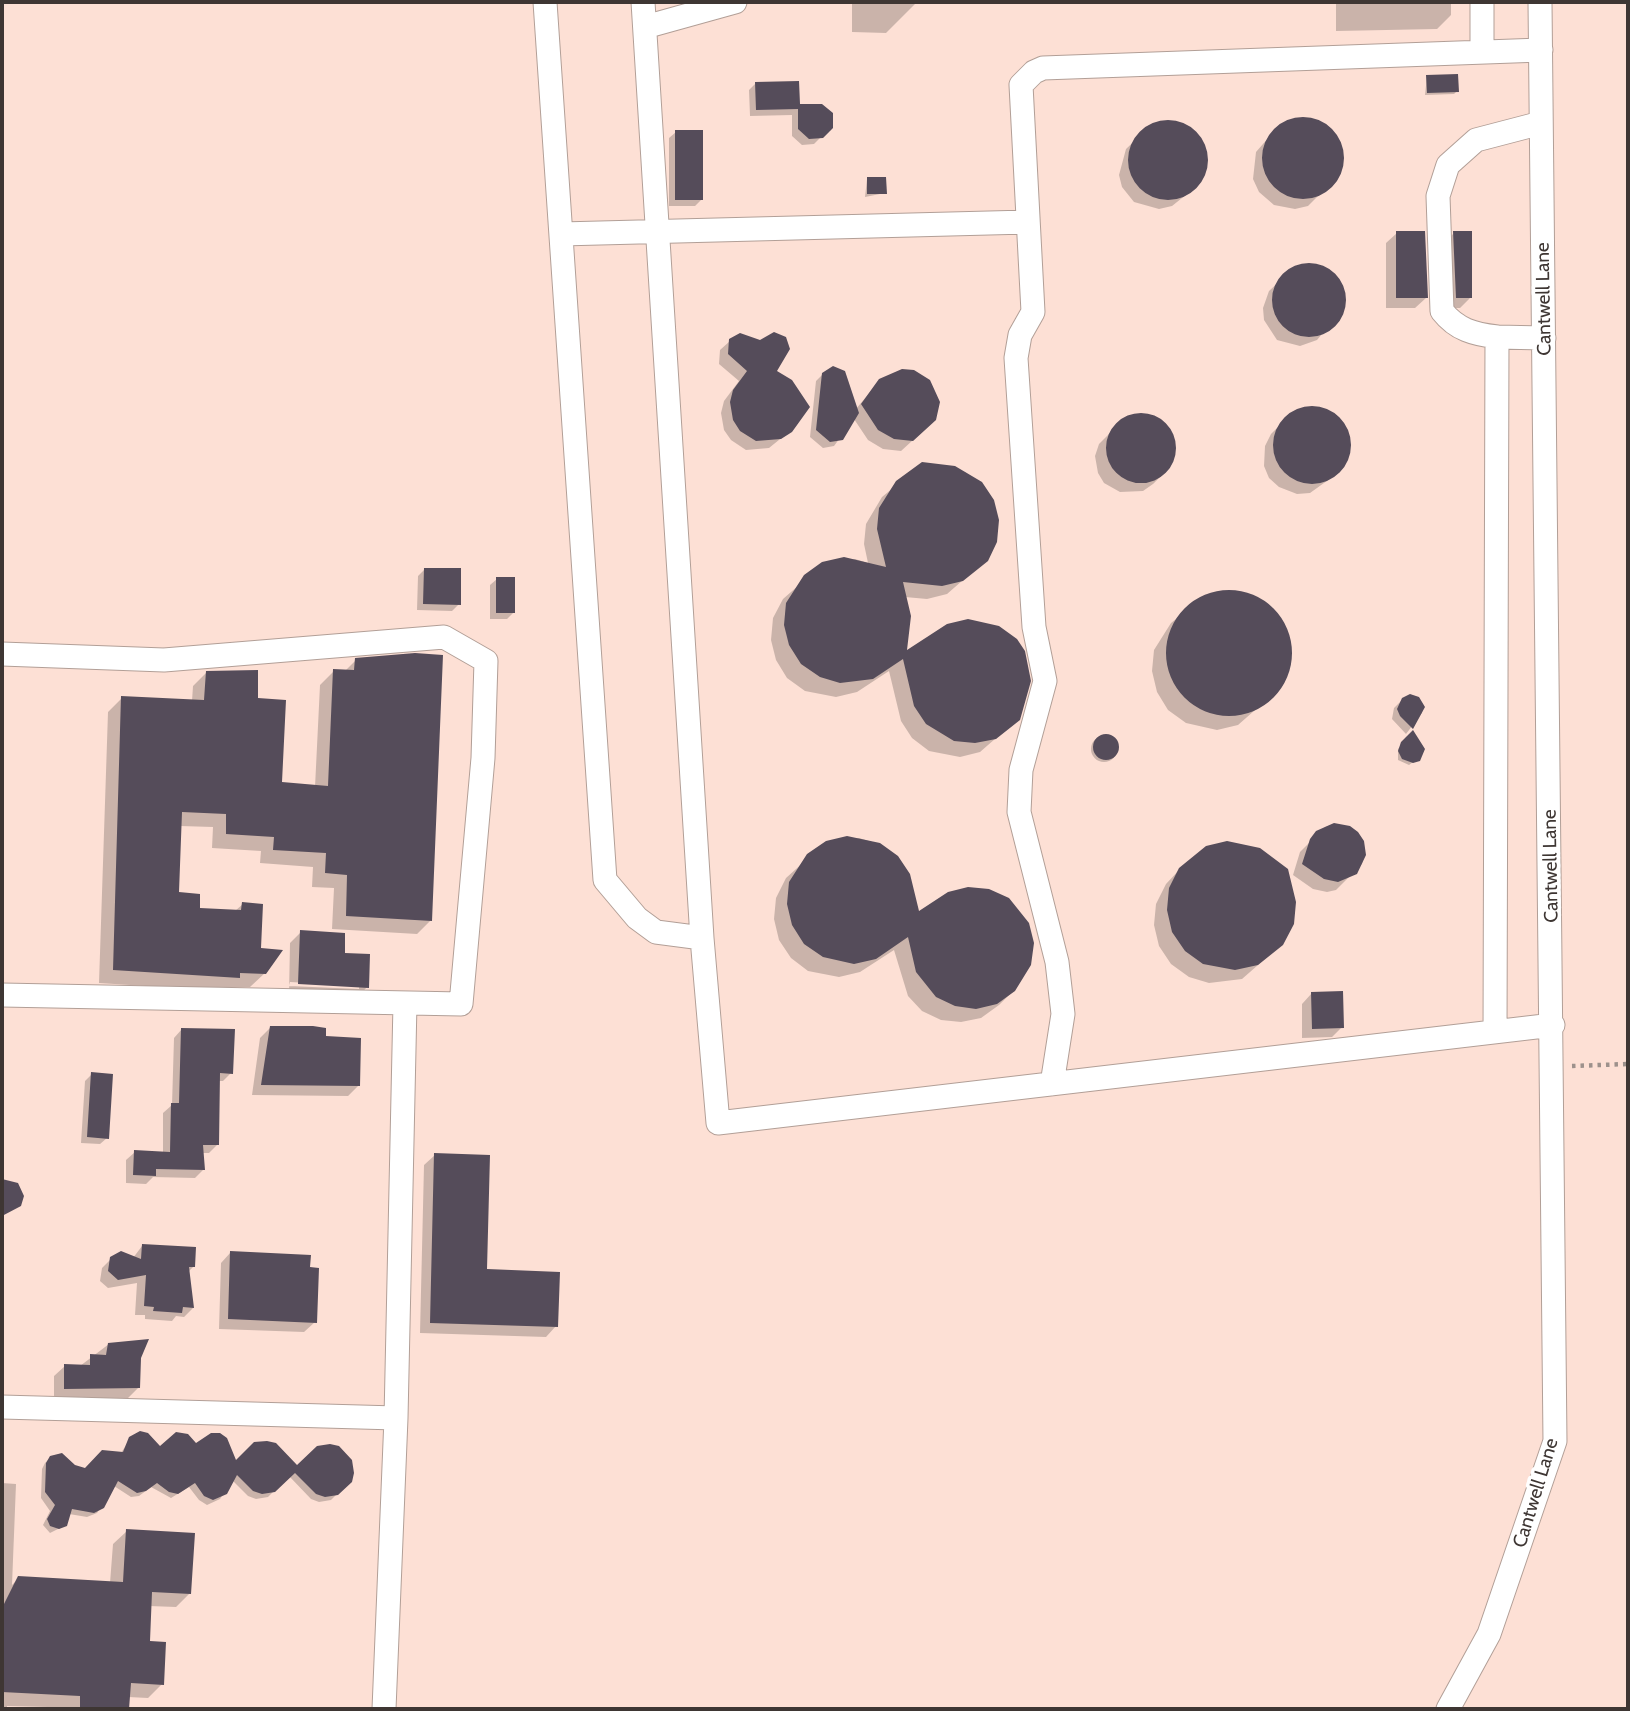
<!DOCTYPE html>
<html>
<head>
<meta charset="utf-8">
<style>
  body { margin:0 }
  #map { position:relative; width:1630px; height:1711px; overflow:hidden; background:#ffeee8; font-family:Cabin,sans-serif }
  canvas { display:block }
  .frame { position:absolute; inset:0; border:4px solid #3e3633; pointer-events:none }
</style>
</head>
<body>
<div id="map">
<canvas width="1630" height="1711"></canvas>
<div class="frame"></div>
</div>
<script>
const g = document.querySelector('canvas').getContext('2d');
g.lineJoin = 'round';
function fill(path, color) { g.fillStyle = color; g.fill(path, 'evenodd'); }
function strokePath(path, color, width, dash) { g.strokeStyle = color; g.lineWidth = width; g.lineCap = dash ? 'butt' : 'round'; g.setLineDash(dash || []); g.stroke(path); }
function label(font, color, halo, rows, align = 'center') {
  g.font = font + ' Cabin,sans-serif'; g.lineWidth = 7; g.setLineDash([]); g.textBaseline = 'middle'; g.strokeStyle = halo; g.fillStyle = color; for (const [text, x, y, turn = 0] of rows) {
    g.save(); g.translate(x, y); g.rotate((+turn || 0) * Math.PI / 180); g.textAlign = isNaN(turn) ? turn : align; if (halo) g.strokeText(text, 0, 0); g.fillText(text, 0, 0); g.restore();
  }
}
fill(new Path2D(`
  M 2,2 L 1628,2 L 1628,1709 L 2,1709 Z`), '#fde0d5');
fill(new Path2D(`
  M 852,2 L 917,2 L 886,33 L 852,32 Z
  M 1336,2 L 1451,2 L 1451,15 L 1437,29 L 1336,31 Z
  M 1427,76 L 1457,91 L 1454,94 L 1425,95 Z
  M 756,83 L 798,106 L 831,127 L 814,144 L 802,145 L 792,136 L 792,115 L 750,116 L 749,90 Z
  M 1294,119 L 1321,122 L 1340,142 L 1343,162 L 1339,175 L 1308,206 L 1295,209 L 1274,205 L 1259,192 L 1253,179 L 1256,152 L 1276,129 Z
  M 1159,123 L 1179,124 L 1190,130 L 1205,151 L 1206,164 L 1198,182 L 1187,194 L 1172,206 L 1159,209 L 1134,202 L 1122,187 L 1119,175 L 1126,149 L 1147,129 Z
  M 676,132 L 702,199 L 695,206 L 669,206 L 669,138 Z
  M 867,179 L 885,193 L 865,197 Z
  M 1397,233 L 1426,298 L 1415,308 L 1386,308 L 1386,243 Z
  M 1454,233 L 1470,298 L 1460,308 L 1446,308 L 1444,243 Z
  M 1307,265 L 1330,272 L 1343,292 L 1343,309 L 1317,340 L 1300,346 L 1277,340 L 1264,320 L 1263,308 L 1269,291 L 1281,280 L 1295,268 Z
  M 730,341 L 774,372 L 790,431 L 769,448 L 746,450 L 731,440 L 724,430 L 721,413 L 724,401 L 739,381 L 719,364 L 720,350 Z
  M 823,374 L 856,409 L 880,380 L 924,430 L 901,451 L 883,449 L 868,440 L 854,419 L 834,446 L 823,448 L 810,437 L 816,381 Z
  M 1303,408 L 1316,408 L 1334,415 L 1344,424 L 1349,442 L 1342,467 L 1331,478 L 1310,493 L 1297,494 L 1279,487 L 1269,478 L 1264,466 L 1265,446 L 1271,434 L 1291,414 Z
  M 1150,415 L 1166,424 L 1172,434 L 1175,451 L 1164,473 L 1153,484 L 1143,491 L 1120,492 L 1104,483 L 1098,473 L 1095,456 L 1099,444 L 1127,416 Z
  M 922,464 L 965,472 L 981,484 L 986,560 L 947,594 L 927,599 L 905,597 L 905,654 L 1018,719 L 980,752 L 960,757 L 929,751 L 912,738 L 901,721 L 889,671 L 857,692 L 836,697 L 805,691 L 787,678 L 776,660 L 771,640 L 773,618 L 783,599 L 823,564 L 855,559 L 868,563 L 864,544 L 866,524 L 882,497 Z
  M 424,570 L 459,604 L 452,611 L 417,610 L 418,576 Z
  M 497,579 L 514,612 L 507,619 L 490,619 L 490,585 Z
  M 1225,591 L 1256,597 L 1274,610 L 1285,628 L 1290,648 L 1288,670 L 1279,689 L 1238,725 L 1217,730 L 1186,723 L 1168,710 L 1157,692 L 1152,671 L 1154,650 L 1171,623 L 1204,596 Z
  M 356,660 L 431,920 L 417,934 L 332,929 L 334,888 L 312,887 L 313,867 L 260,863 L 261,851 L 212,848 L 213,827 L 180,826 L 177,894 L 199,910 L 235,911 L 243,904 L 265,973 L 250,987 L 228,987 L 224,991 L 99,983 L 108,712 L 122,698 L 192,701 L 193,686 L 207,672 L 256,700 L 280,784 L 315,787 L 320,685 L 334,671 L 344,672 Z
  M 1401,701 L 1423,705 L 1422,713 L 1406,734 L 1392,719 L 1394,708 Z
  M 1413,733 L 1419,758 L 1409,765 L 1398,760 L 1398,749 Z
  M1091 749a13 13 0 1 1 26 0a13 13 0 1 1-26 0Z
  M 1334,824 L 1364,855 L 1362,864 L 1336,890 L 1327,892 L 1313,889 L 1293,875 L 1300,852 L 1325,827 Z
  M 859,838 L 879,844 L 917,914 L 1014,990 L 999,1005 L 981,1018 L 961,1022 L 941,1020 L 922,1011 L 908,996 L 894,950 L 860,972 L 839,977 L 808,971 L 791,958 L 779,940 L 774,919 L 776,898 L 786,878 L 826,842 Z
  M 1180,869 L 1282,944 L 1242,979 L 1209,983 L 1189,977 L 1171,964 L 1159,946 L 1154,925 L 1156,904 L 1166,884 Z
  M 301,932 L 343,954 L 367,987 L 357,998 L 289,994 L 290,943 ZM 290,982 L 359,986 L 359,989 L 289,986 Z
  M 1312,993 L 1342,1027 L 1332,1037 L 1302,1038 L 1302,1004 Z
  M 271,1027 L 324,1038 L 359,1085 L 348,1096 L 252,1095 L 260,1038 Z
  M 182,1029 L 231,1073 L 223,1081 L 218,1081 L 217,1145 L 209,1153 L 202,1153 L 203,1170 L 195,1178 L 153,1177 L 146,1184 L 126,1183 L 126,1160 L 135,1152 L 163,1154 L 163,1113 L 172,1105 L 174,1038 Z
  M 92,1074 L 107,1138 L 100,1144 L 81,1143 L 85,1081 Z
  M 435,1155 L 485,1271 L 556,1326 L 546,1337 L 420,1333 L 424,1165 Z
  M 142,1246 L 194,1266 L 188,1272 L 193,1308 L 184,1317 L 176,1316 L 172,1321 L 145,1319 L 145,1315 L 135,1315 L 137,1283 L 108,1288 L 100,1281 L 102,1268 L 111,1259 L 133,1258 Z
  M 231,1252 L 315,1322 L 304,1332 L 219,1329 L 221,1263 Z
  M 109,1344 L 139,1358 L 139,1387 L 128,1398 L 54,1398 L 54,1376 L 65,1366 L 80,1366 Z
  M 130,1439 L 160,1449 L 196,1446 L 236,1463 L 297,1468 L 350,1481 L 331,1500 L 319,1502 L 311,1499 L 289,1476 L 268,1497 L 256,1499 L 248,1496 L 232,1480 L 220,1499 L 207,1505 L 199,1500 L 189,1487 L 171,1498 L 151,1487 L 139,1496 L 131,1497 L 114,1486 L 97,1513 L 87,1517 L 69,1514 L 60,1528 L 50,1533 L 43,1525 L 50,1511 L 41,1498 L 42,1469 L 45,1463 L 51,1457 L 77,1473 L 121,1453 Z
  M 2,1483 L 16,1484 L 12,1585 L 19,1578 L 110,1583 L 113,1544 L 127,1531 L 190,1593 L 176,1607 L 149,1606 L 148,1643 L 162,1684 L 148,1698 L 128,1697 L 128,1709 L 7,1706 L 7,1709 L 2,1709 Z`), '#0003');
fill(new Path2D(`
  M 1458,74 L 1459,92 L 1427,93 L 1426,75 Z
  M 799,81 L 800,104 L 822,104 L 833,113 L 833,128 L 823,138 L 809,139 L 798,129 L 798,109 L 756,110 L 755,82 Z
  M1262 158a41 41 0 1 1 82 0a41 41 0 1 1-82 0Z
  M1128 160a40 40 0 1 1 80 0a40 40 0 1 1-80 0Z
  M 675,130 L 703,130 L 703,200 L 675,200 Z
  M 867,177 L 886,177 L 887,194 L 867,194 Z
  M 1396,231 L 1425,231 L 1428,298 L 1396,298 Z
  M 1453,231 L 1472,231 L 1472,298 L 1456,298 Z
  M1272 300a37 37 0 1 1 74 0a37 37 0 1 1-74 0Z
  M 774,332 L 786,337 L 790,349 L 777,371 L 792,380 L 810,407 L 792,432 L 781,439 L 756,441 L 740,431 L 733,420 L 730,402 L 733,390 L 747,371 L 728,354 L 729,339 L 740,333 L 760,340 Z
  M 833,366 L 845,371 L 859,413 L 843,440 L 830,442 L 816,430 L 822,373 Z
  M 902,369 L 914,370 L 930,380 L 940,402 L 936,420 L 913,441 L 894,439 L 878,430 L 861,404 L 879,379 Z
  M1273 445a39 39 0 1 1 78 0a39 39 0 1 1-78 0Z
  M1106 448a35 35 0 1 1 70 0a35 35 0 1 1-70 0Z
  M 922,462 L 955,466 L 982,482 L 994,500 L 999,520 L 997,542 L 988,561 L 963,581 L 942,586 L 903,582 L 911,616 L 907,650 L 947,624 L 968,619 L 999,626 L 1017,639 L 1025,651 L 1031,681 L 1020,720 L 996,739 L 975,743 L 954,741 L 926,724 L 914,706 L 903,659 L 873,679 L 840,683 L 820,677 L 801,664 L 789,645 L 784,625 L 786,603 L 804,575 L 822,562 L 844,557 L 886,567 L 877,529 L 879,508 L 896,481 Z
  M 424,568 L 461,568 L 461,605 L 423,604 Z
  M 496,577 L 515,577 L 515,613 L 496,613 Z
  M1166 653a63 63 0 1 1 126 0a63 63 0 1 1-126 0Z
  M 415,653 L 443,655 L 432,921 L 346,916 L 347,875 L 325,873 L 326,853 L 273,850 L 274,837 L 226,834 L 226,814 L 182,812 L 179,892 L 200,894 L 200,908 L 241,910 L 242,902 L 263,904 L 261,948 L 283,950 L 266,974 L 240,973 L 240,978 L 113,970 L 121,696 L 204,700 L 206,671 L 258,670 L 258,698 L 286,700 L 282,782 L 328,786 L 333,669 L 354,670 L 355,658 Z
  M 1410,694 L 1419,697 L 1425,707 L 1413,729 L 1400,716 L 1397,709 L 1402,698 Z
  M 1413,730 L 1425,749 L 1420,761 L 1413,763 L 1402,759 L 1398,751 L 1401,742 Z
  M1093 747a13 13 0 1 1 26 0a13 13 0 1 1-26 0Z
  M 1334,823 L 1350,826 L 1358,832 L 1364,841 L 1366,855 L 1357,874 L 1338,882 L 1324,879 L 1302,864 L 1310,839 L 1316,831 Z
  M 847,836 L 880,843 L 898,856 L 910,874 L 919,911 L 948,892 L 968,887 L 989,889 L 1009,898 L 1029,923 L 1034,943 L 1031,965 L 1015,991 L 997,1004 L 976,1009 L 955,1006 L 936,997 L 916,972 L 908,937 L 876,959 L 854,964 L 823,957 L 804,944 L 792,925 L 787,904 L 789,882 L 807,854 L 826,841 Z
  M 1227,841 L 1260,848 L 1288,869 L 1296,902 L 1294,924 L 1283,945 L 1258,965 L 1235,970 L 1203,964 L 1185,951 L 1172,932 L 1167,910 L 1169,888 L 1179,868 L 1206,846 Z
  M 300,930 L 345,933 L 345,953 L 370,954 L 369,988 L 298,984 Z
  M 1343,991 L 1344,1028 L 1312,1029 L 1311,992 Z
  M 270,1026 L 313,1026 L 326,1028 L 326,1036 L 361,1038 L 360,1086 L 261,1085 Z
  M 181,1028 L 235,1029 L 233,1074 L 220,1073 L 219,1145 L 203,1145 L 205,1170 L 156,1169 L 156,1176 L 133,1175 L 134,1150 L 170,1152 L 171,1103 L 179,1103 Z
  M 91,1072 L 113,1074 L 109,1139 L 87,1137 Z
  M 434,1153 L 490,1155 L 487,1269 L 560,1272 L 558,1327 L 430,1323 Z
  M 2,1179 L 18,1183 L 24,1196 L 21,1206 L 2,1216 Z
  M 142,1244 L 196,1247 L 195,1267 L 189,1267 L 194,1308 L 183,1307 L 182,1313 L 153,1311 L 154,1307 L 144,1306 L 146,1275 L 118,1280 L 108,1271 L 110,1257 L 121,1251 L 141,1259 Z
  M 230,1251 L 311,1255 L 310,1267 L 319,1268 L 317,1323 L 228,1319 Z
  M 149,1339 L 141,1358 L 140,1388 L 64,1389 L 64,1364 L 90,1365 L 90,1354 L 106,1355 L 108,1343 Z
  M 140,1431 L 148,1433 L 160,1446 L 176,1432 L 188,1434 L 196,1443 L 211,1433 L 220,1433 L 227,1438 L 236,1460 L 254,1442 L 267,1441 L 276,1443 L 297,1465 L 317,1446 L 330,1444 L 339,1446 L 352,1460 L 354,1473 L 352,1482 L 338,1495 L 325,1497 L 316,1494 L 295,1473 L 275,1492 L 262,1494 L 253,1491 L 237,1475 L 227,1494 L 213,1500 L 204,1496 L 195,1483 L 178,1494 L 169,1492 L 157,1483 L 146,1491 L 137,1493 L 118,1481 L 104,1508 L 94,1513 L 72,1509 L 67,1526 L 59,1529 L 50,1526 L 47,1519 L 55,1505 L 45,1492 L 46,1463 L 50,1456 L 62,1453 L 75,1465 L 85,1468 L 102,1450 L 123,1452 L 129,1437 Z
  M 126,1529 L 195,1533 L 191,1594 L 152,1592 L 150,1641 L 166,1642 L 164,1685 L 131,1683 L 129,1709 L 80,1709 L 80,1696 L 2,1692 L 2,1608 L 18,1576 L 123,1582 Z`), '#554c5a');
const minor = new Path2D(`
  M 545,2 L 605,880 L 637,918 L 656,932 L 702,938 L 718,1123 L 1553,1025
  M 643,2 L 702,938
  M 1482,2 L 1482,52
  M 645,27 L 735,2
  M 561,234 L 1028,222
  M 1497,337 C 1474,334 1457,330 1442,311 L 1438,196 L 1448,165 L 1476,140 L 1541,123
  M 2,654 L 164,660 L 444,637 L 486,661 L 483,758 L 461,1004 L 2,995
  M 1495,1031 L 1497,337 L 1544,338
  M 1052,1084 L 1063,1014 L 1057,962 L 1019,812 L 1021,770 L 1045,681 L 1034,627 L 1016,358 L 1020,335 L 1033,312 L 1021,85 L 1034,72 L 1043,68 L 1541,50
  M 2,1407 L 396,1418 L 384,1709
  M 396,1418 L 405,1003
  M 1448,1709 L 1489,1634 L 1555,1441 L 1540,2`);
strokePath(minor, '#b29f97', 25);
strokePath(new Path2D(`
  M 1572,1066 L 1628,1064`), '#9d918c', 4.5, [3.5, 5]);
strokePath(minor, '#fff', 23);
label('19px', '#3e3633', '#fff', [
  ["Cantwell Lane",1544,299,-91],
  ["Cantwell Lane",1551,866,-91],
  ["Cantwell Lane",1536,1493,-73]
]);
</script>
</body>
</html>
